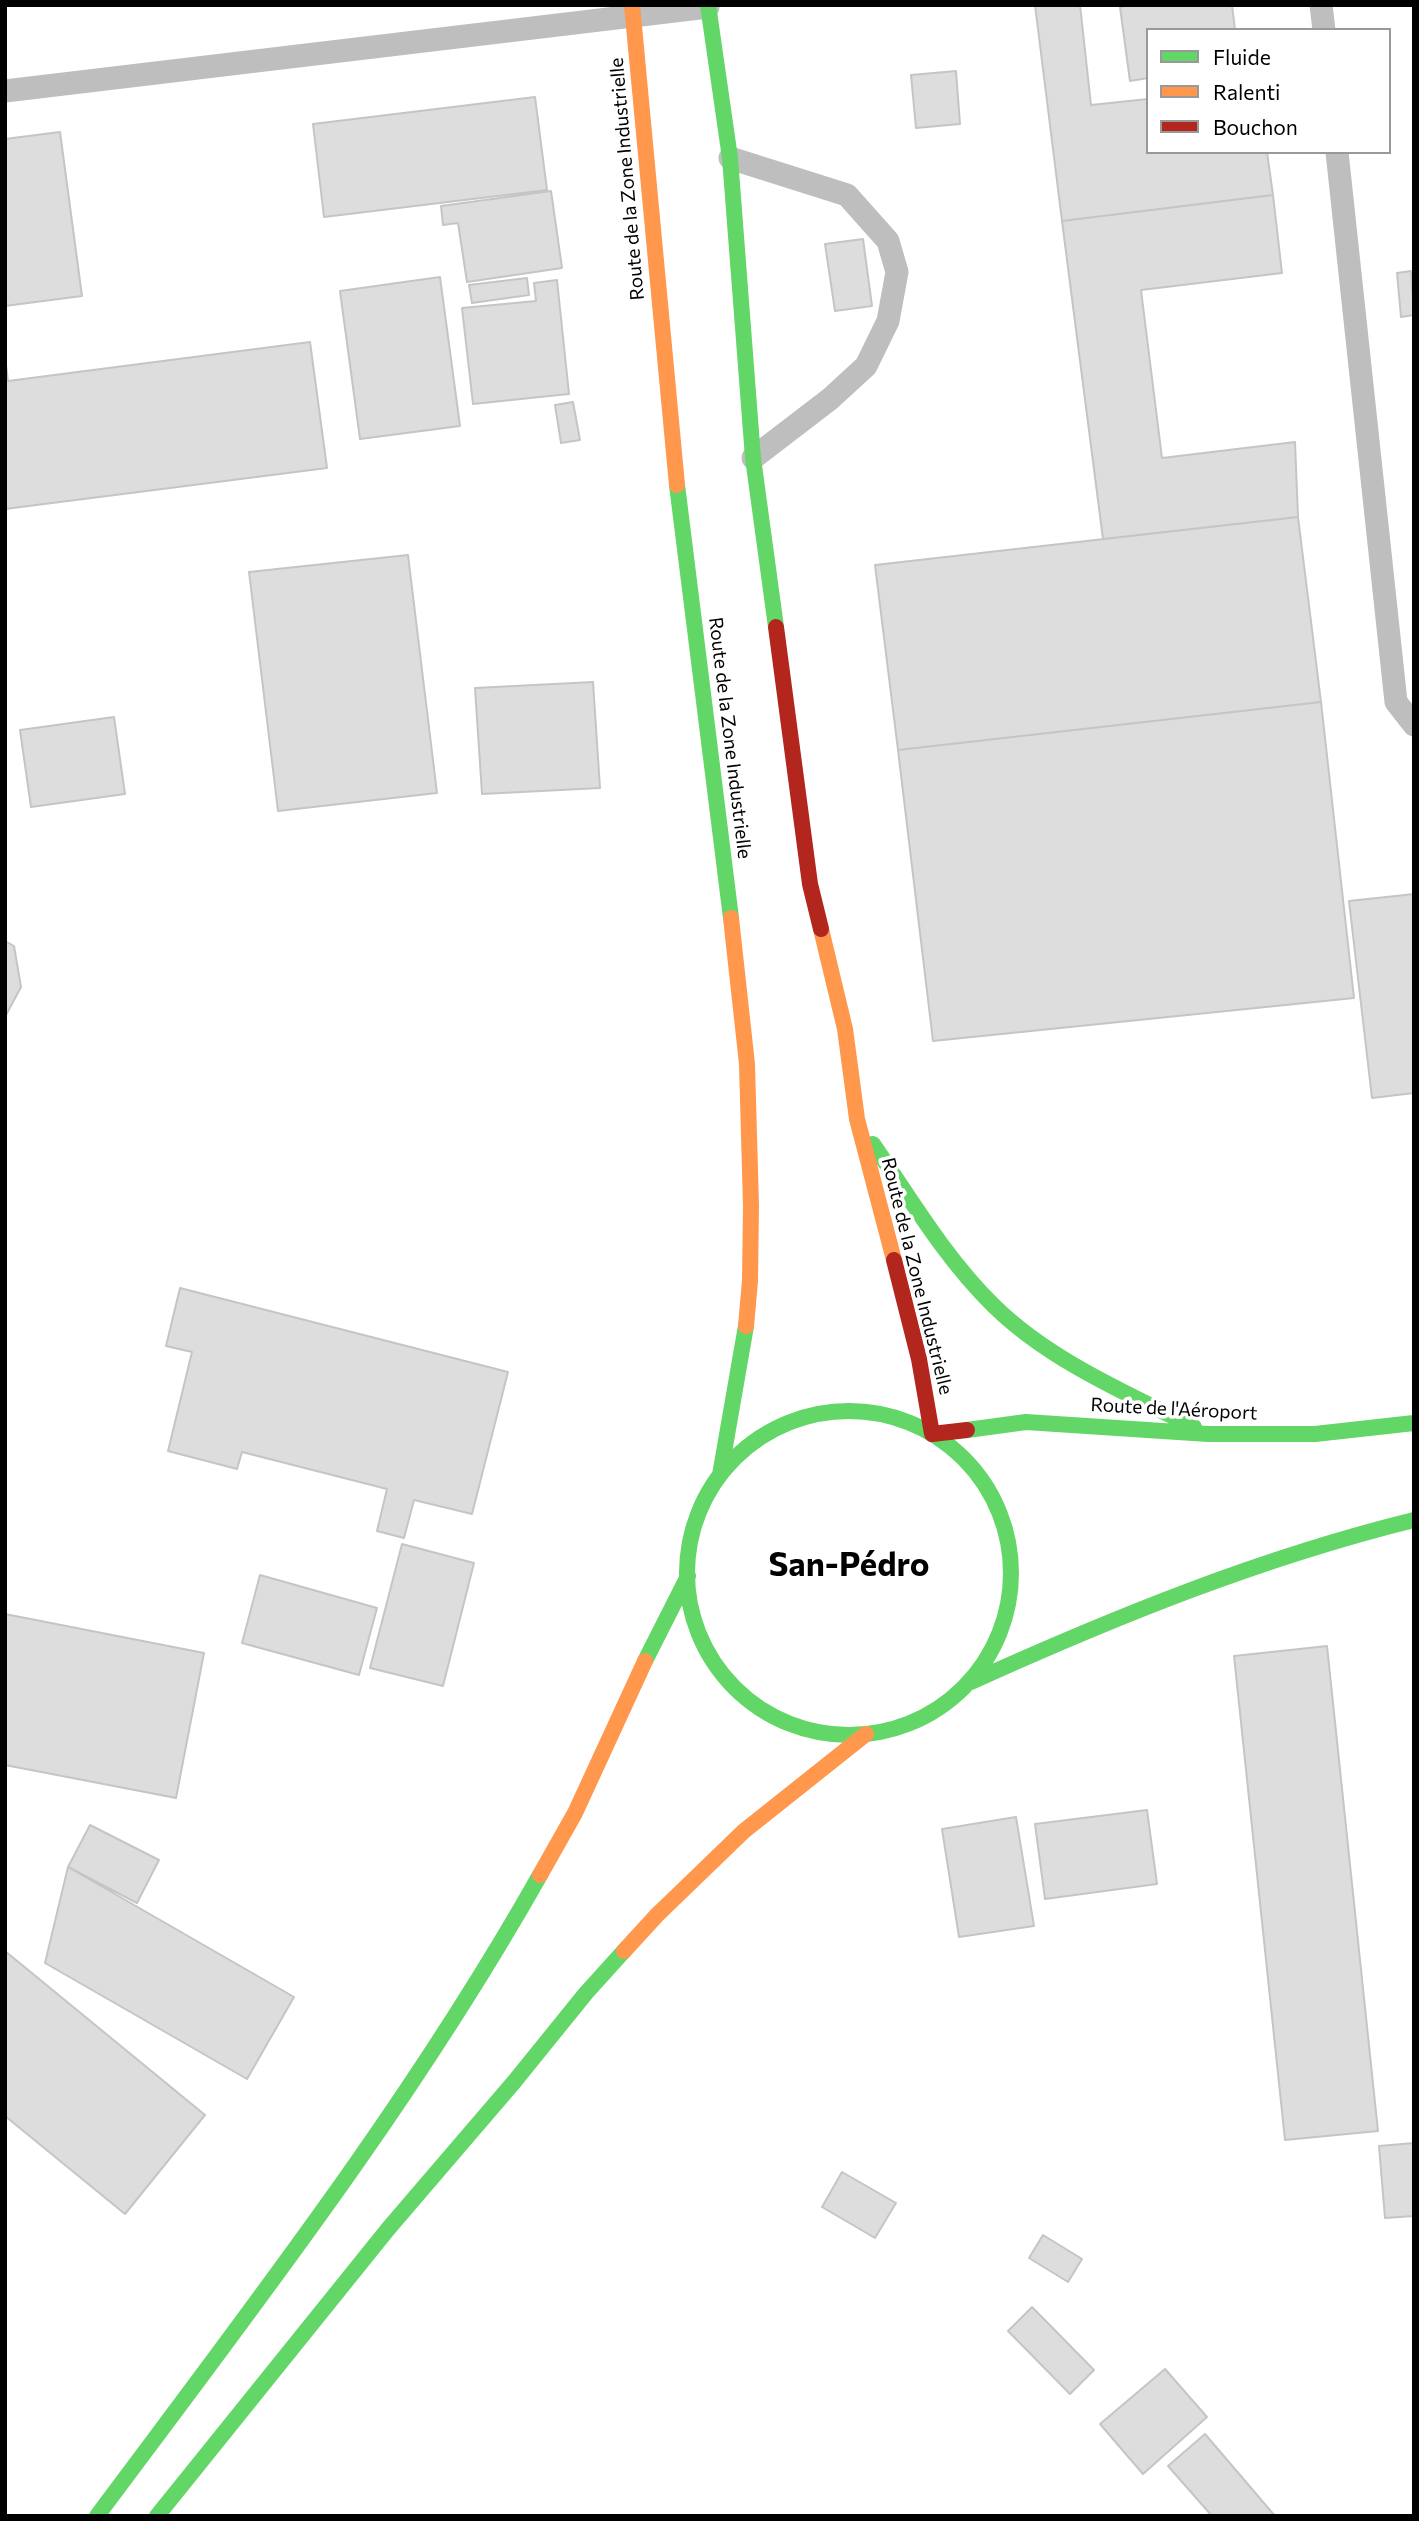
<!DOCTYPE html>
<html>
<head>
<meta charset="utf-8">
<style>
  body { margin:0 }
  #map { position:relative; width:1419px; height:2521px; overflow:hidden; background:#fff; font-family:Commissioner,sans-serif }
  canvas { display:block }
  .frame { position:absolute; inset:0; border:7px solid #000; pointer-events:none }
  .legend { position:absolute; left:1146px; top:28px; width:245px; height:126px; box-sizing:border-box; background:#fff; border:2px solid #999; margin:0; padding:9px 12px; list-style:none; font-size:21px; color:#000 }
  .legend li { display:flex; align-items:center; gap:14px; height:35px }
  .legend b { width:35px; border:2px solid #999 }
</style>
</head>
<body>
<div id="map">
<canvas width="1419" height="2521"></canvas>
<div class="frame"></div>
<ul class="legend">
<li><b style="height:9px;background:#63d668"></b>Fluide</li>
<li><b style="height:9px;background:#ff974d"></b>Ralenti</li>
<li><b style="height:9px;background:#b3261e"></b>Bouchon</li>
</ul>
</div>
<script>
const g = document.querySelector('canvas').getContext('2d');
g.lineJoin = 'round';
function fill(path, color) { g.fillStyle = color; g.fill(path, 'evenodd'); }
function strokePath(path, color, width, dash) { g.strokeStyle = color; g.lineWidth = width; g.lineCap = dash ? 'butt' : 'round'; g.setLineDash(dash || []); g.stroke(path); }
function label(font, color, halo, rows, align = 'center') {
  g.font = font + ' Commissioner,sans-serif'; g.lineWidth = 7; g.setLineDash([]); g.textBaseline = 'middle'; g.strokeStyle = halo; g.fillStyle = color; for (const [text, x, y, turn = 0] of rows) {
    g.save(); g.translate(x, y); g.rotate((+turn || 0) * Math.PI / 180); g.textAlign = isNaN(turn) ? turn : align; if (halo) g.strokeText(text, 0, 0); g.fillText(text, 0, 0); g.restore();
  }
}
const building = new Path2D(`
  M 1035,5 L 1080,5 L 1091,105 L 1148,99 L 1148,152 L 1267,152 L 1273,195 L 1062,221 Z
  M 1129,5 L 1232,5 L 1235,30 L 1148,30 L 1148,78 L 1130,81 L 1120,7 Z
  M 956,71 L 960,124 L 916,128 L 911,75 Z
  M 535,97 L 547,190 L 324,217 L 313,124 Z
  M 60,132 L 82,296 L 5,306 L 5,139 Z
  M 551,191 L 562,268 L 467,282 L 458,223 L 443,225 L 441,206 Z
  M 1273,195 L 1282,273 L 1141,290 L 1162,458 L 1295,442 L 1298,517 L 1103,539 L 1062,221 Z
  M 863,239 L 872,306 L 835,311 L 825,244 Z
  M 1411,271 L 1414,315 L 1401,317 L 1397,273 Z
  M 440,277 L 460,426 L 360,439 L 340,291 Z
  M 527,278 L 529,295 L 472,303 L 469,285 Z
  M 557,280 L 569,394 L 473,404 L 462,308 L 536,301 L 534,283 Z
  M 310,342 L 327,468 L 5,509 L 5,357 L 8,381 Z
  M 573,402 L 580,440 L 561,443 L 555,405 Z
  M 1298,517 L 1321,702 L 898,750 L 875,565 Z
  M 408,555 L 437,793 L 278,811 L 249,572 Z
  M 593,682 L 600,788 L 482,794 L 475,688 Z
  M 1321,702 L 1354,998 L 933,1041 L 898,750 Z
  M 114,717 L 125,794 L 31,807 L 20,730 Z
  M 1414,894 L 1414,1093 L 1372,1098 L 1349,901 Z
  M 5,941 L 14,946 L 21,987 L 5,1017 Z
  M 180,1288 L 508,1372 L 472,1514 L 414,1500 L 404,1538 L 377,1531 L 387,1489 L 242,1452 L 237,1469 L 168,1451 L 192,1352 L 166,1346 Z
  M 402,1544 L 474,1563 L 443,1686 L 370,1668 Z
  M 260,1575 L 377,1608 L 359,1675 L 242,1643 Z
  M 5,1614 L 204,1653 L 176,1798 L 5,1765 Z
  M 1327,1646 L 1378,2131 L 1285,2140 L 1234,1656 Z
  M 1147,1810 L 1157,1884 L 1045,1899 L 1035,1824 Z
  M 1016,1817 L 1034,1926 L 959,1937 L 942,1829 Z
  M 90,1825 L 159,1860 L 137,1903 L 68,1867 Z
  M 68,1867 L 294,1997 L 247,2079 L 45,1963 Z
  M 5,1951 L 205,2115 L 125,2214 L 5,2116 Z
  M 1414,2143 L 1414,2216 L 1385,2218 L 1379,2146 Z
  M 842,2172 L 896,2203 L 875,2238 L 822,2207 Z
  M 1043,2235 L 1082,2259 L 1068,2282 L 1029,2258 Z
  M 1032,2307 L 1094,2370 L 1070,2394 L 1008,2331 Z
  M 1165,2369 L 1207,2417 L 1143,2474 L 1100,2424 Z
  M 1205,2434 L 1275,2516 L 1212,2516 L 1168,2466 Z`);
fill(building, '#ddd');
strokePath(building, '#c5c5c5', 2);
strokePath(new Path2D(`
  M 1321,5 L 1324,30
  M 5,91 L 708,7
  M 1337,152 L 1396,702 L 1414,725
  M 730,158 L 847,195 L 888,241 L 897,272 L 888,321 L 866,366 L 830,399 L 753,458`), '#bebebe', 23);
strokePath(new Path2D(`
  M 708,5 L 730,158 L 753,458 L 776,627
  M 677,485 L 731,918
  M 873,1144 C 911,1200 946,1259 994,1306 C 1049,1360 1126,1393 1194,1427
  M687 1573a162 162 0 1 1 324 0a162 162 0 1 1-324 0Z
  M 967,1430 L 1026,1422 L 1208,1434 L 1315,1434 L 1414,1423
  M 720,1475 L 746,1326
  M 645,1661 L 688,1576
  M 971,1682 C 1115,1617 1260,1558 1414,1520
  M 97,2516 C 252,2308 412,2102 540,1875
  M 157,2516 L 388,2229 L 514,2082 L 586,1993 L 624,1951`), '#63d668', 16);
strokePath(new Path2D(`
  M 632,5 L 677,485
  M 731,918 L 747,1064 L 751,1206 L 750,1281 L 746,1326
  M 821,929 L 845,1029 L 857,1119 L 894,1260
  M 540,1875 L 575,1813 L 645,1661
  M 624,1951 L 657,1915 L 744,1831 L 866,1734`), '#ff974d', 16);
strokePath(new Path2D(`
  M 776,627 L 810,884 L 821,929
  M 894,1260 L 919,1359 L 932,1434 L 967,1430`), '#b3261e', 16);
label('19px', '#000', '#fff', [
  ["Route de la Zone Industrielle",627,179,-95],
  ["Route de la Zone Industrielle",730,738,83],
  ["Route de la Zone Industrielle",917,1276,76],
  ["Route de l'Aéroport",1174,1409,3]
]);
label('bold 33px', '#000', '#fff', [
  ["San-Pédro",849,1565]
]);
</script>
</body>
</html>
